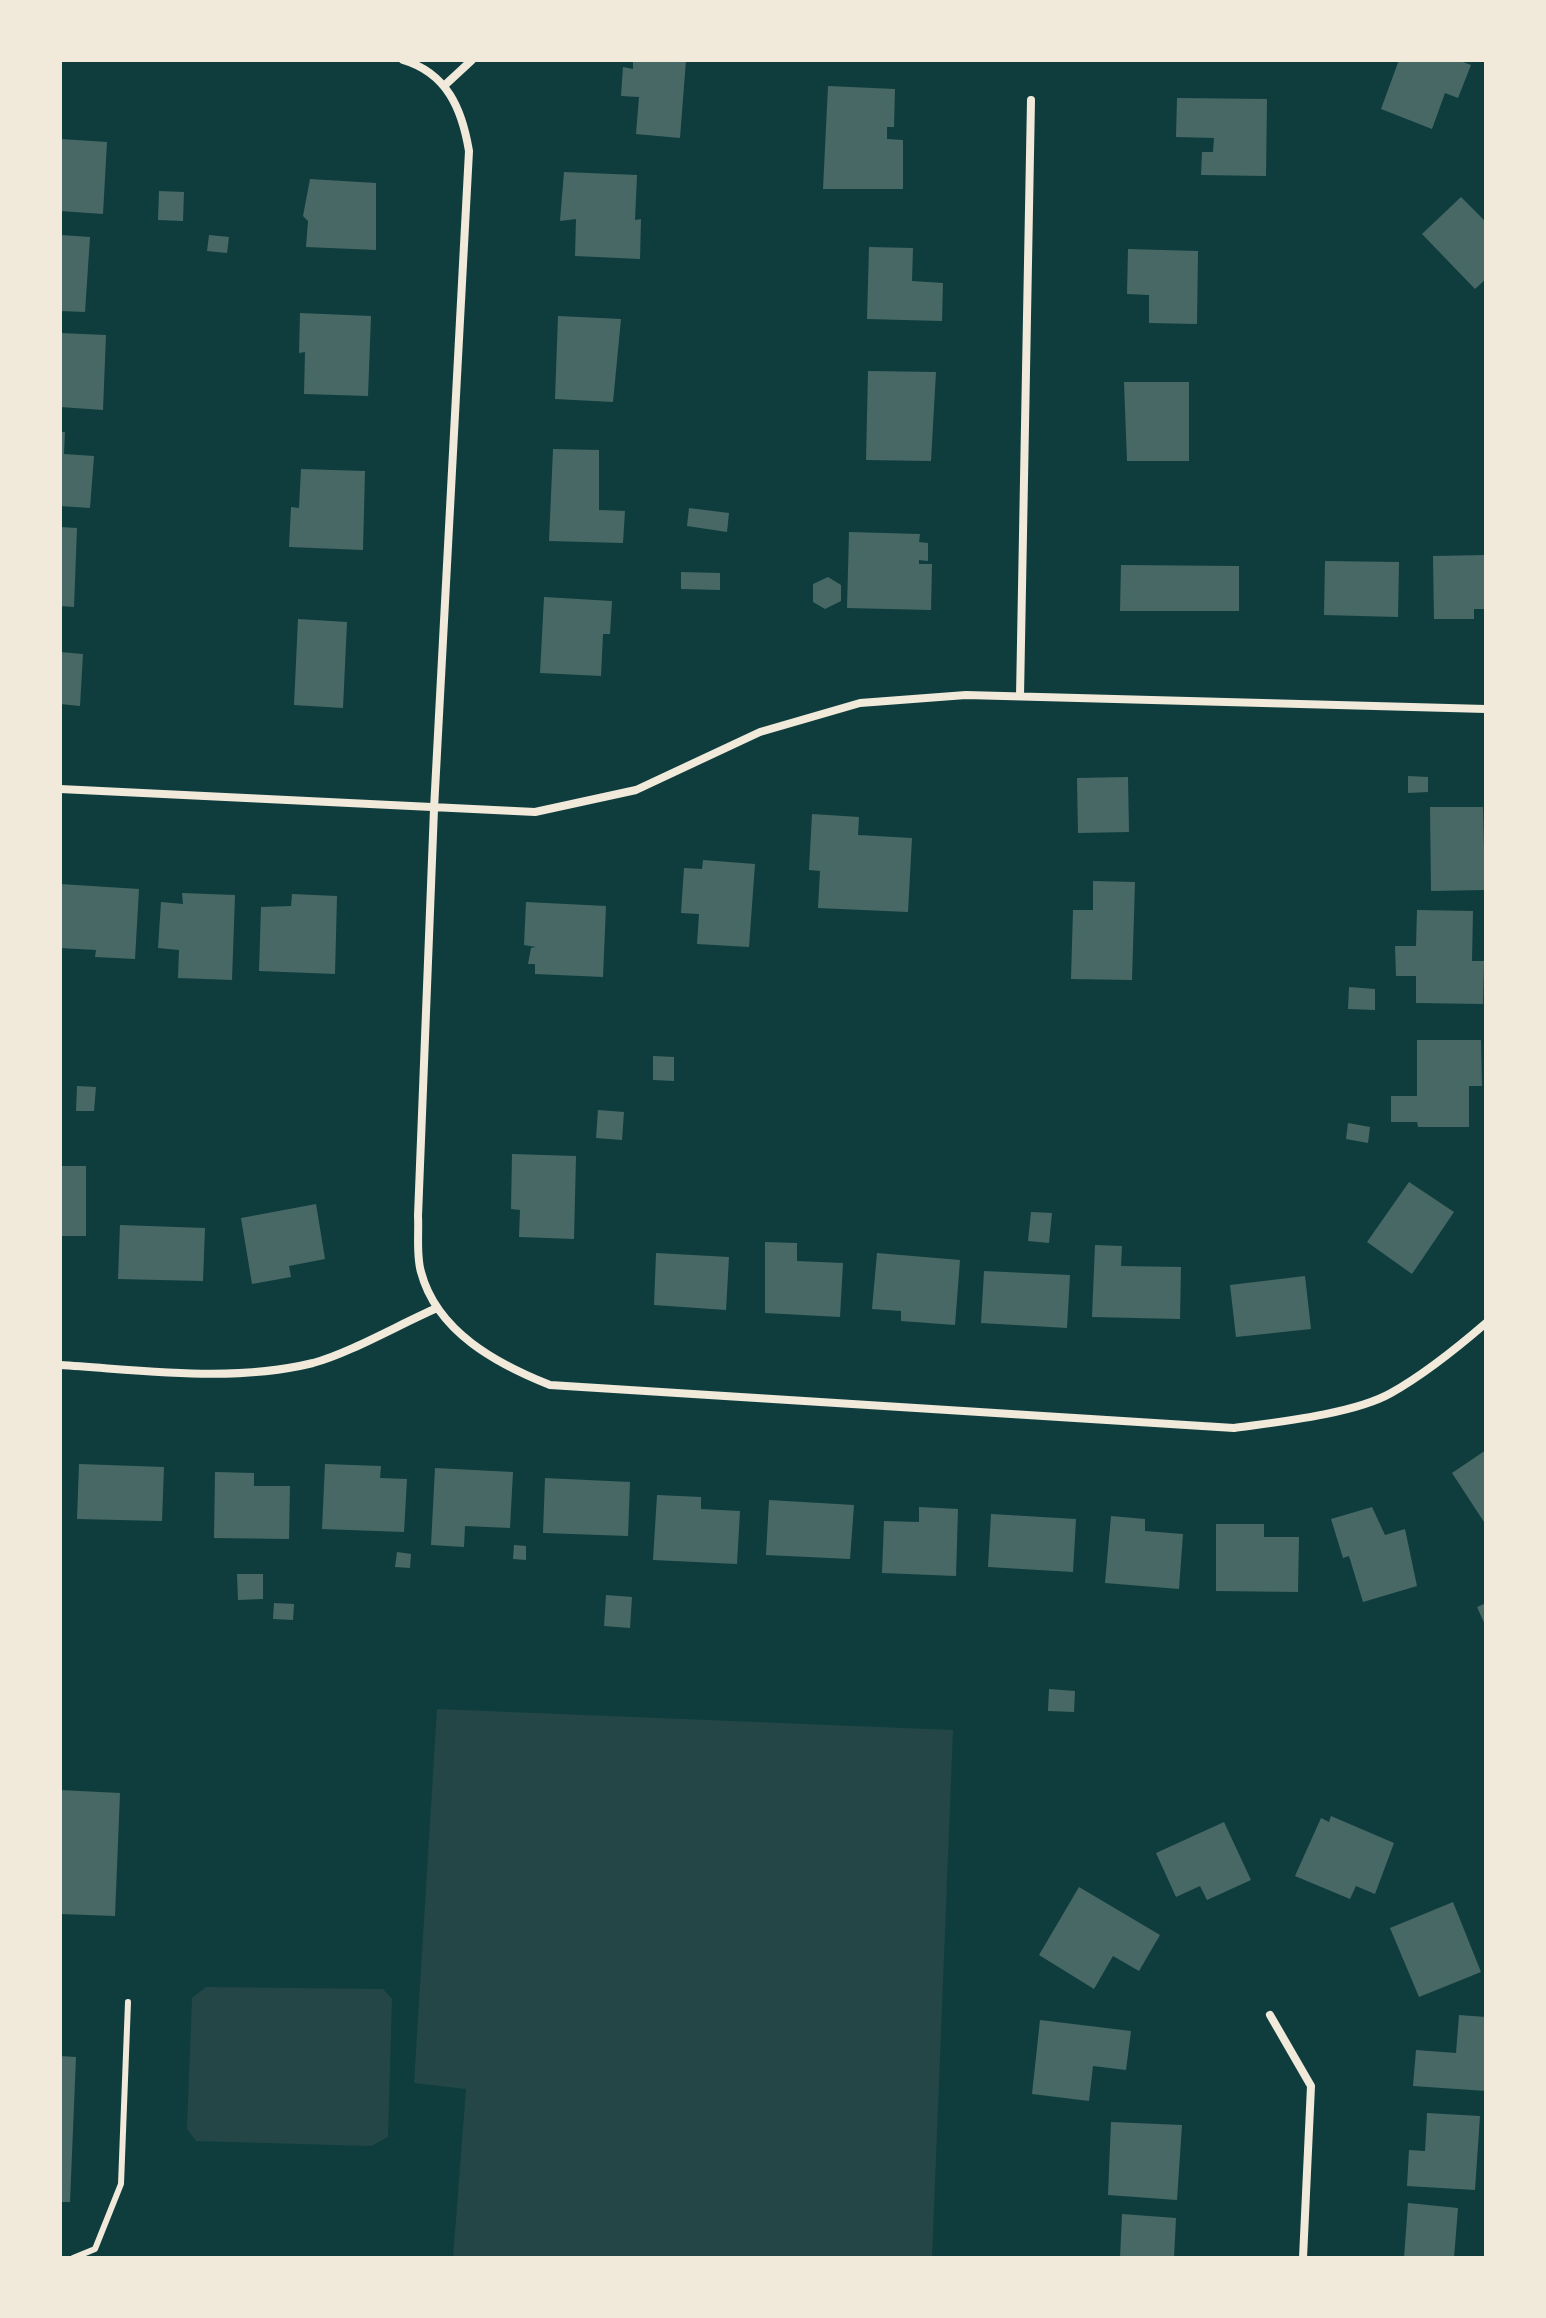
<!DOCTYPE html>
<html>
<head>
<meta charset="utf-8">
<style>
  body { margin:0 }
  #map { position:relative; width:1546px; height:2318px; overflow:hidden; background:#0f3d3e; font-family:Rubik,sans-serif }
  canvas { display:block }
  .frame { position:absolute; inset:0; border:62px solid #f1e9da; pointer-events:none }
</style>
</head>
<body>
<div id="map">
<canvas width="1546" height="2318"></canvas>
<div class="frame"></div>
</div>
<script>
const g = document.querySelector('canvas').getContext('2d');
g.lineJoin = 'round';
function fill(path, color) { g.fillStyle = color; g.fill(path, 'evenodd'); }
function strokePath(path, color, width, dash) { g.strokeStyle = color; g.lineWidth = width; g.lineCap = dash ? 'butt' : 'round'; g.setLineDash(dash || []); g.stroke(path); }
fill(new Path2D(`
  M 437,1709 L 953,1730 L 932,2258 L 453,2258 L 466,2089 L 414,2083 Z
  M 206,1987 L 383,1989 L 392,1999 L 388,2137 L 371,2146 L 196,2141 L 187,2129 L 192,1998 Z`), '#244646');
fill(new Path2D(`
  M 633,60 L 686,60 L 680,138 L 636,134 L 639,97 L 621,96 L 623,67 L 633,69 Z
  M 1399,60 L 1458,60 L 1471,65 L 1458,98 L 1445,93 L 1432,129 L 1381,109 Z
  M 828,86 L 895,89 L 894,127 L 887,127 L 887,139 L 903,140 L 903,189 L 823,189 Z
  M 1177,98 L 1267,99 L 1266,176 L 1201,175 L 1202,152 L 1213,152 L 1214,138 L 1176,137 Z
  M 61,139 L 107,142 L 103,214 L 60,211 Z
  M 564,172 L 637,175 L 635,220 L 641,219 L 640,259 L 575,256 L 576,219 L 560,221 Z
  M 310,179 L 376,183 L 376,250 L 306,247 L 308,221 L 303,216 Z
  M 159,191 L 184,192 L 183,221 L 158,220 Z
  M 1461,197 L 1486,222 L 1486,279 L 1475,289 L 1422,234 Z
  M 60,235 L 90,237 L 85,312 L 60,311 Z
  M 209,235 L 229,237 L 227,253 L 207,251 Z
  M 869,247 L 913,248 L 912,281 L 943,283 L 942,321 L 867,319 Z
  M 1128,249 L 1198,251 L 1197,324 L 1149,323 L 1149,295 L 1127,294 Z
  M 300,313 L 371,316 L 368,396 L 304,394 L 305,352 L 299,353 Z
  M 558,316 L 621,319 L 613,402 L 555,399 Z
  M 60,333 L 106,335 L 103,410 L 60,407 Z
  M 868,371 L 936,372 L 931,461 L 866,460 Z
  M 1124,382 L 1189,382 L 1189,461 L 1127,461 Z
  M 60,432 L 65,432 L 64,454 L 94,456 L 90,508 L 60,506 Z
  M 553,449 L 599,450 L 599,510 L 625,511 L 623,543 L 549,541 Z
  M 301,469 L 365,471 L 363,550 L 289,547 L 291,507 L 299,508 Z
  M 689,508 L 729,513 L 727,532 L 687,526 Z
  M 60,527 L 77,528 L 74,607 L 60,606 Z
  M 849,532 L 920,534 L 919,542 L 928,543 L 928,561 L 919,560 L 919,564 L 932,564 L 931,610 L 847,608 Z
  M 1486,555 L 1486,609 L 1474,609 L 1474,619 L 1434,619 L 1433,556 Z
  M 1325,561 L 1399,562 L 1398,617 L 1324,615 Z
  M 1121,565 L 1239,566 L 1239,611 L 1120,611 Z
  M 681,572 L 720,573 L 720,590 L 681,589 Z
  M 828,577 L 841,585 L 841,601 L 825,609 L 813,602 L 813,584 Z
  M 544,597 L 612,601 L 610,634 L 603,634 L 601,676 L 540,673 Z
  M 298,619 L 347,622 L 343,708 L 294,705 Z
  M 60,652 L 83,654 L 80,706 L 60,704 Z
  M 1408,776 L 1428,777 L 1428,792 L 1408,793 Z
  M 1128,777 L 1129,832 L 1078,833 L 1077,778 Z
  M 1430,807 L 1483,807 L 1485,890 L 1431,891 Z
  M 812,814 L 859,817 L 858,835 L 912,838 L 908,912 L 818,908 L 820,871 L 809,870 Z
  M 703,860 L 755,864 L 749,947 L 697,944 L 699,914 L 681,913 L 684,868 L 702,869 Z
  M 1093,881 L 1135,882 L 1132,980 L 1071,979 L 1073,910 L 1093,910 Z
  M 60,884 L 139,889 L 135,959 L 95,957 L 96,950 L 60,948 Z
  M 182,893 L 235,895 L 232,980 L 178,978 L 179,950 L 158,948 L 161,902 L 183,904 Z
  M 292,894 L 337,896 L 335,974 L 259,971 L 261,907 L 291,906 Z
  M 526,902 L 606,906 L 603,977 L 535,974 L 535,964 L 528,964 L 531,948 L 536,947 L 524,945 Z
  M 1417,910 L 1473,911 L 1472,961 L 1484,961 L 1483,1004 L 1416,1003 L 1416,976 L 1396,976 L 1395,946 L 1416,946 Z
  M 1349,987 L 1375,989 L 1375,1010 L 1348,1009 Z
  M 1417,1040 L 1481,1040 L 1482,1086 L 1469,1086 L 1469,1127 L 1418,1127 L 1417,1122 L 1391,1122 L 1391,1096 L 1417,1096 Z
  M 653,1056 L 674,1057 L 674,1081 L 653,1080 Z
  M 77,1086 L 96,1087 L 94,1111 L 76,1111 Z
  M 598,1110 L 624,1112 L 622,1140 L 596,1138 Z
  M 1348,1123 L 1370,1127 L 1368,1143 L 1346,1139 Z
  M 512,1154 L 576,1156 L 574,1239 L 519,1237 L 520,1210 L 511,1209 Z
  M 60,1166 L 86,1166 L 86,1236 L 60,1236 Z
  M 1409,1182 L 1454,1212 L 1412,1274 L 1367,1242 Z
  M 316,1204 L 325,1259 L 289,1266 L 291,1277 L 252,1284 L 241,1218 Z
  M 1031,1212 L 1052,1213 L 1049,1243 L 1028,1241 Z
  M 120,1225 L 205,1228 L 203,1281 L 118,1279 Z
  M 765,1242 L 797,1243 L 797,1261 L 843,1263 L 840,1317 L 765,1313 Z
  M 1095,1245 L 1122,1246 L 1121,1266 L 1181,1267 L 1180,1319 L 1092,1317 Z
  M 656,1253 L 729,1257 L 726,1310 L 654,1305 Z
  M 877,1253 L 960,1260 L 955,1325 L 901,1321 L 901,1311 L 872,1309 Z
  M 984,1271 L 1070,1275 L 1067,1328 L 981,1323 Z
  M 1305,1276 L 1311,1329 L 1236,1337 L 1230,1285 Z
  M 1486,1450 L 1486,1525 L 1452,1473 Z
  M 79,1464 L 164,1467 L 162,1521 L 77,1519 Z
  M 325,1464 L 381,1466 L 380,1478 L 407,1479 L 404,1532 L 322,1529 Z
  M 435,1468 L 513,1472 L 510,1528 L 465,1526 L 464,1547 L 431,1545 Z
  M 215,1472 L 254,1473 L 254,1486 L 290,1486 L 289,1539 L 214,1538 Z
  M 545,1478 L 630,1482 L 628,1536 L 543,1533 Z
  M 657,1495 L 701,1497 L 701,1509 L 740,1511 L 737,1564 L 653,1560 Z
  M 769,1500 L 854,1505 L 850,1559 L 766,1555 Z
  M 919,1507 L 958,1509 L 956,1576 L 882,1573 L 884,1521 L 919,1522 Z
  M 1372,1507 L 1385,1535 L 1405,1529 L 1417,1586 L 1363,1602 L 1349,1556 L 1343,1558 L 1331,1519 Z
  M 991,1514 L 1076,1519 L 1073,1572 L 988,1567 Z
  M 1111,1516 L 1145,1519 L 1145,1531 L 1183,1534 L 1179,1589 L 1105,1583 Z
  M 1216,1524 L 1264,1524 L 1264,1537 L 1299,1537 L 1298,1592 L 1216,1591 Z
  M 514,1545 L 526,1546 L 526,1560 L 513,1559 Z
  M 397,1552 L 411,1554 L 410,1568 L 395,1567 Z
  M 237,1574 L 263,1574 L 263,1599 L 238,1600 Z
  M 606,1595 L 632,1597 L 630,1628 L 604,1626 Z
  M 274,1603 L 294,1604 L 293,1620 L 273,1619 Z
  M 1486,1603 L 1486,1627 L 1477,1607 Z
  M 1049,1689 L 1075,1691 L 1074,1712 L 1048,1711 Z
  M 60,1790 L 120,1793 L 115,1916 L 60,1914 Z
  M 1331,1816 L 1394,1843 L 1375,1894 L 1356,1886 L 1350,1899 L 1295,1876 L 1321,1818 L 1329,1822 Z
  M 1224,1822 L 1251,1880 L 1207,1900 L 1200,1886 L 1176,1897 L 1156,1853 Z
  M 1079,1887 L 1160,1935 L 1139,1971 L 1113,1956 L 1094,1989 L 1039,1955 Z
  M 1453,1902 L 1481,1972 L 1419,1997 L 1390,1928 Z
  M 1459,2015 L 1486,2017 L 1486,2091 L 1413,2086 L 1416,2050 L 1456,2053 Z
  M 1040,2020 L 1131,2031 L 1126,2070 L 1093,2066 L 1089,2101 L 1032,2094 Z
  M 60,2056 L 76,2057 L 70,2202 L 60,2202 Z
  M 1427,2113 L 1480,2116 L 1475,2190 L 1407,2186 L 1409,2150 L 1425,2151 Z
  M 1111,2122 L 1182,2125 L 1177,2200 L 1108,2195 Z
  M 1408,2203 L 1458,2208 L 1454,2258 L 1404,2258 Z
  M 1122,2214 L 1176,2218 L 1174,2258 L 1120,2258 Z`), '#486865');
strokePath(new Path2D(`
  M 73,2258 L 95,2249 L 121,2184 L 128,2002`), '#f1e9da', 6);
strokePath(new Path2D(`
  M 403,60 C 447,73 462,109 469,151 L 434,809 L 418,1216 C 419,1233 416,1255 421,1272 C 437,1332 497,1364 550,1385 L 1234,1428 C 1277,1422 1354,1414 1391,1393 C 1425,1374 1457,1348 1486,1323
  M 445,85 L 472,60
  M 1020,696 L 1031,100
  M 60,789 L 535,812 L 636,790 L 760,732 L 860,703 L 966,695 L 1486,709
  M 60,1365 C 143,1370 231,1383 313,1363 C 350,1353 400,1324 437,1308
  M 1270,2015 L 1311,2086 L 1303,2258`), '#f1e9da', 8);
</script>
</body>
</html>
